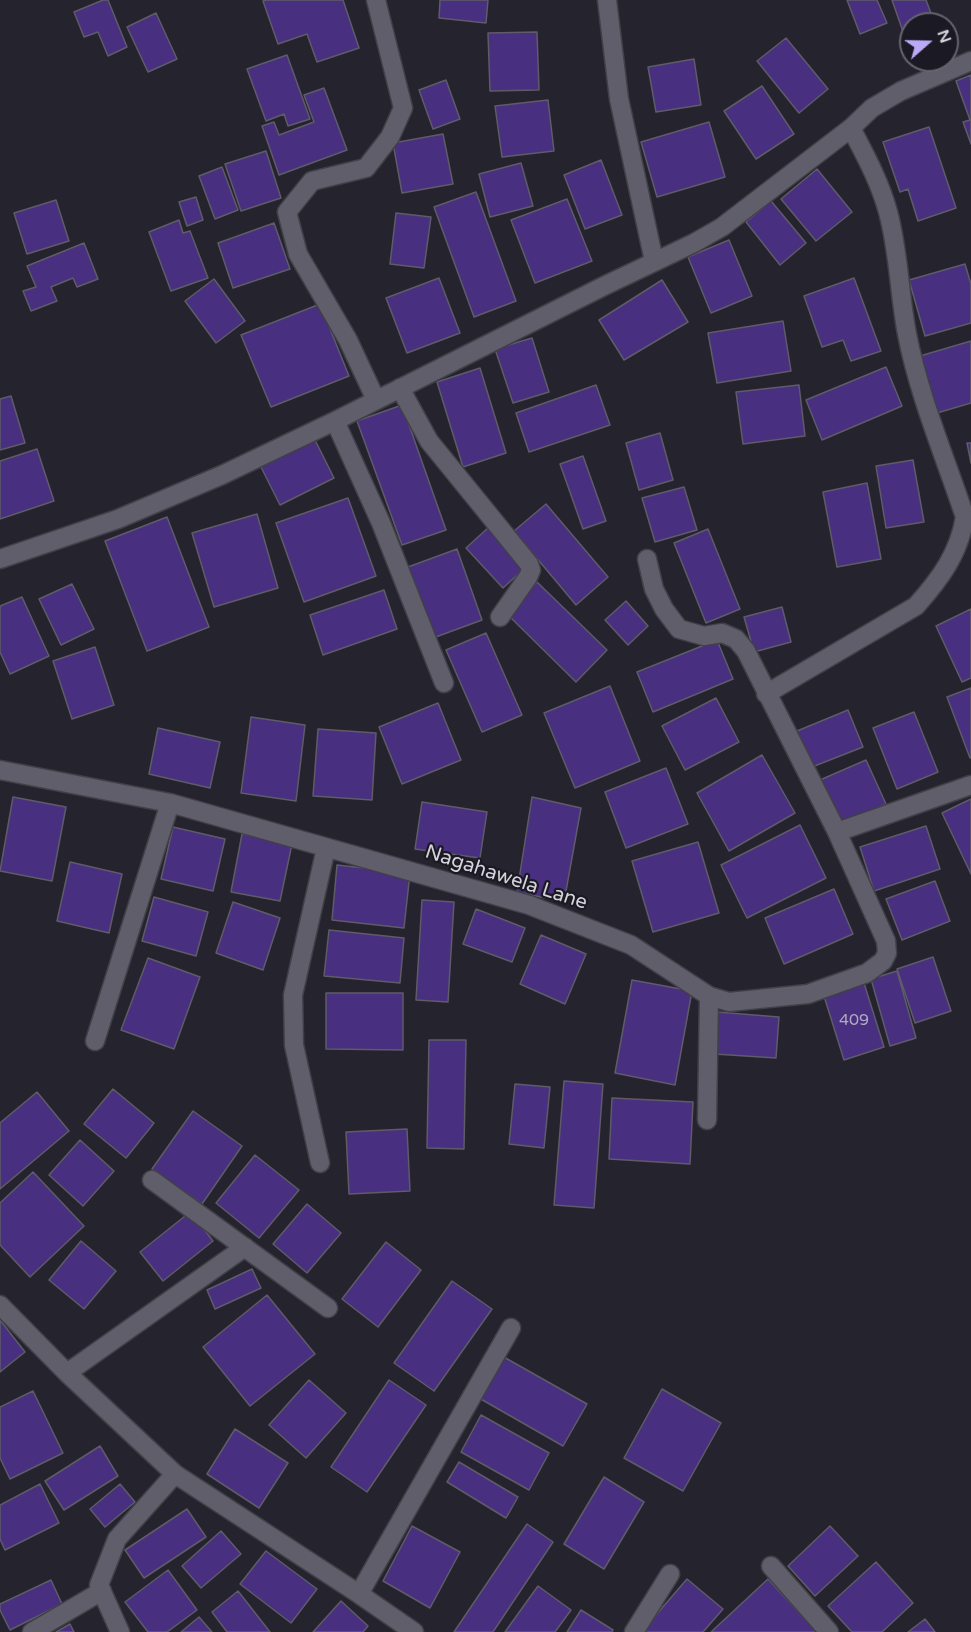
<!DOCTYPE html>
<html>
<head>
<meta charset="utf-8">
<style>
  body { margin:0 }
  #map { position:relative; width:971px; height:1632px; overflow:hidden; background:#25232d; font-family:"Varela Round",sans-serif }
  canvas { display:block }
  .north { position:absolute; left:899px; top:12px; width:60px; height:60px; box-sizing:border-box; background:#1b1923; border:2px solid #65636c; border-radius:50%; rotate:70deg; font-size:16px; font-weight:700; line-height:24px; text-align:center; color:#d4d3d9 }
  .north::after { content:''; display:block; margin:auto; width:21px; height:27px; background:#baaaf6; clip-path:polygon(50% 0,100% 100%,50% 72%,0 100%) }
</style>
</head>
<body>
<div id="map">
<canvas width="971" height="1632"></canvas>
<div class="north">N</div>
</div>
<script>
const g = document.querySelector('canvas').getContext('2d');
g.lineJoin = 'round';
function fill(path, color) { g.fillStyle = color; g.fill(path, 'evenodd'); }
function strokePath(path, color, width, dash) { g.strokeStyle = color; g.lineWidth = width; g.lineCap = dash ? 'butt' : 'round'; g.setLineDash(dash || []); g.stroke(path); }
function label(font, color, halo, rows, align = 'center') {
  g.font = font + ' "Varela Round",sans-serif'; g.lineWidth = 4.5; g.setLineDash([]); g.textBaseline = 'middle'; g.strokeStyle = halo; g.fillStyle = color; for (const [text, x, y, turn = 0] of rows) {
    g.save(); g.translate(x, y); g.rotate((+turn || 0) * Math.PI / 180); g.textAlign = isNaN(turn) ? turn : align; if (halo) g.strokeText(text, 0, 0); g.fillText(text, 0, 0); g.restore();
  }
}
const building = new Path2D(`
  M 103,0 L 108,0 L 127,47 L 108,56 L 98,32 L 84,37 L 74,12 Z
  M 266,0 L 343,0 L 359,48 L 317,62 L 307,34 L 278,44 L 263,1 Z
  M 440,0 L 488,0 L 486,23 L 439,18 Z
  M 847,0 L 877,0 L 887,23 L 860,34 Z
  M 892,0 L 926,0 L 935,24 L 911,24 L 911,48 L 909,49 Z
  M 156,13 L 177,59 L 148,72 L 127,27 Z
  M 537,32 L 539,90 L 490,91 L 488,33 Z
  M 786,38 L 828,89 L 799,113 L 757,61 Z
  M 287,55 L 310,119 L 288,126 L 284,114 L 266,121 L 247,69 Z
  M 694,59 L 701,105 L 656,112 L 648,67 Z
  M 971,75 L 971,144 L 963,122 L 970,120 L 956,81 Z
  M 446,80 L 460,119 L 433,129 L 419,90 Z
  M 762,86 L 794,134 L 756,159 L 724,111 Z
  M 324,88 L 347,150 L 279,175 L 262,126 L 274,122 L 279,135 L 314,122 L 304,95 Z
  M 548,100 L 554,151 L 502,157 L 495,106 Z
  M 709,122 L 725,177 L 657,197 L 641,142 Z
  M 929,127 L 956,208 L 918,221 L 908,189 L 900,192 L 883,142 Z
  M 443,134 L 453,184 L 402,193 L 393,143 Z
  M 266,151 L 281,198 L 241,211 L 225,164 Z
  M 601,160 L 622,215 L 585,229 L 564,175 Z
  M 521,163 L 533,206 L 490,217 L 479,174 Z
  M 222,167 L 238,210 L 215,219 L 199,176 Z
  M 817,169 L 852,212 L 816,241 L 781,199 Z
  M 476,192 L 516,301 L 474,317 L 434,207 Z
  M 196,197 L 203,220 L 187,226 L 179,202 Z
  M 567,199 L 592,261 L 535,283 L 511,220 Z
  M 56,200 L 69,241 L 27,254 L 14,213 Z
  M 771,201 L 806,243 L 780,265 L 746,222 Z
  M 396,213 L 431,217 L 424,268 L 390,264 Z
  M 179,220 L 183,233 L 190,231 L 208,278 L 171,291 L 149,232 Z
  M 274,223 L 290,269 L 233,288 L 218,243 Z
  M 729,240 L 752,296 L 711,313 L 688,257 Z
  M 84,243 L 98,279 L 77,287 L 73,278 L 51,287 L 57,301 L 31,311 L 23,291 L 36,287 L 27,266 Z
  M 965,264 L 971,284 L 971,323 L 925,336 L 909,280 Z
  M 439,278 L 460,333 L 407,353 L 386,298 Z
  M 854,278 L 881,351 L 851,361 L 843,340 L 822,347 L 804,296 Z
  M 214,279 L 245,321 L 216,343 L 185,301 Z
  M 662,280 L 688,322 L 624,360 L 599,320 Z
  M 320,304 L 349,376 L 271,407 L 241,335 Z
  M 783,321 L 791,371 L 717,383 L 708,333 Z
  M 532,338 L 549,392 L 513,403 L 495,349 Z
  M 971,341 L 971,403 L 937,413 L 920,356 Z
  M 886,367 L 902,406 L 822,440 L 806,400 Z
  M 480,368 L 506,453 L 463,467 L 437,382 Z
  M 596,385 L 610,425 L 529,452 L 516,413 Z
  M 799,385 L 805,436 L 743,444 L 736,392 Z
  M 11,396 L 25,443 L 0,450 L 0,399 Z
  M 402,405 L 446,530 L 402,545 L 357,421 Z
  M 660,433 L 673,480 L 639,490 L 626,443 Z
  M 314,438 L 334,478 L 280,505 L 260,465 Z
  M 967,443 L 971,443 L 971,463 Z
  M 37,449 L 54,501 L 0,519 L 0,461 Z
  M 583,456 L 606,521 L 583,529 L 560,464 Z
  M 913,460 L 924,522 L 886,528 L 876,466 Z
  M 867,483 L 881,559 L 837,567 L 823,492 Z
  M 684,487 L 697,530 L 655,542 L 642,498 Z
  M 348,498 L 376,576 L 304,602 L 276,523 Z
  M 546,504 L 608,577 L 576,605 L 514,531 Z
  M 257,514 L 278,588 L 214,607 L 192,533 Z
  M 167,517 L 209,627 L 147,651 L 105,541 Z
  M 489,527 L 526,567 L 503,588 L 466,548 Z
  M 708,529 L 740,609 L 706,623 L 674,543 Z
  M 457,549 L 482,620 L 433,638 L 408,567 Z
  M 537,582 L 607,650 L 576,682 L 507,614 Z
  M 72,584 L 94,629 L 61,645 L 39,599 Z
  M 384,590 L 397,629 L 323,655 L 310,615 Z
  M 22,597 L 49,656 L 10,674 L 0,652 L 0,606 Z
  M 626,601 L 648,626 L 628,645 L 605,620 Z
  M 782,607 L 791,642 L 754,652 L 744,617 Z
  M 971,609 L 971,678 L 962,682 L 936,626 Z
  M 486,633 L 522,715 L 482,732 L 446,650 Z
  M 717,640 L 733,679 L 653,712 L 637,672 Z
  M 95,647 L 114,705 L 72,719 L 53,661 Z
  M 610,686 L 640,761 L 575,788 L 544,713 Z
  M 971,688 L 971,758 L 970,758 L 947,697 Z
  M 716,698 L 739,742 L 685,770 L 662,726 Z
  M 438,703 L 461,760 L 402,784 L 379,727 Z
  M 848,710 L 863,747 L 812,767 L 797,731 Z
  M 914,712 L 938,772 L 897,789 L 873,728 Z
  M 251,717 L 305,725 L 296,801 L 241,793 Z
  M 158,728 L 220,742 L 210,788 L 149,774 Z
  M 318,729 L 376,733 L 372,800 L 313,796 Z
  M 762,755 L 795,813 L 729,851 L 697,793 Z
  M 866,760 L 886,804 L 840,824 L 820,780 Z
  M 666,768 L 688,824 L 626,848 L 605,792 Z
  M 13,797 L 66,807 L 52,881 L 0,871 Z
  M 532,797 L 581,808 L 564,902 L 517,892 Z
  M 971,799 L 971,874 L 942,813 Z
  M 422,802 L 487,812 L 480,858 L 415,849 Z
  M 800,825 L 826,878 L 747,918 L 721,865 Z
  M 926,826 L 940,869 L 874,891 L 860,847 Z
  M 173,827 L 225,839 L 213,891 L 161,879 Z
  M 242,834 L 292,844 L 280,901 L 231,892 Z
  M 698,842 L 719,913 L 653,932 L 632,861 Z
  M 70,862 L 122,874 L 109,933 L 57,921 Z
  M 337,865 L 410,873 L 404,928 L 332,920 Z
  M 935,881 L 950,921 L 902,940 L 886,899 Z
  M 834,889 L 853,934 L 784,964 L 765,918 Z
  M 154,897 L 208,912 L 196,956 L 142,941 Z
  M 422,900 L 454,902 L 448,1002 L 416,1000 Z
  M 233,902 L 280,918 L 263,970 L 216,953 Z
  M 476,909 L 525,928 L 512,962 L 463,944 Z
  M 329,930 L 404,938 L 400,983 L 324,976 Z
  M 541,935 L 586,954 L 565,1004 L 520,984 Z
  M 933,957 L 951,1011 L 915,1023 L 897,969 Z
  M 148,958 L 200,977 L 174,1049 L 121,1030 Z
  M 897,971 L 916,1038 L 890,1046 L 871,979 Z
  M 632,980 L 692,991 L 675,1085 L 615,1073 Z
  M 864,983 L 884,1047 L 844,1060 L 824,996 Z
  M 326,993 L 403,993 L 403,1050 L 326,1049 Z
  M 717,1012 L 779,1017 L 776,1058 L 714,1054 Z
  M 429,1040 L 466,1040 L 464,1149 L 427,1148 Z
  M 564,1081 L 603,1084 L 594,1208 L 554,1205 Z
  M 515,1084 L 550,1087 L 544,1148 L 509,1144 Z
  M 113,1089 L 154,1123 L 126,1158 L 84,1124 Z
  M 37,1092 L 69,1131 L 0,1189 L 0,1123 Z
  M 612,1098 L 693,1102 L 690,1164 L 609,1159 Z
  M 193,1111 L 242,1146 L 202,1204 L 152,1169 Z
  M 407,1129 L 410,1191 L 349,1194 L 346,1132 Z
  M 80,1140 L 114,1171 L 83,1206 L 49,1175 Z
  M 255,1155 L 299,1190 L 259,1238 L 216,1203 Z
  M 33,1172 L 84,1226 L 30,1277 L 0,1245 L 0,1203 Z
  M 307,1204 L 341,1233 L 307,1273 L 273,1244 Z
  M 190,1212 L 213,1241 L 163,1281 L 140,1252 Z
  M 81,1241 L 116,1271 L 84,1309 L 49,1280 Z
  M 386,1242 L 421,1270 L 378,1327 L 342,1299 Z
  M 252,1269 L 261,1288 L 215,1309 L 207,1290 Z
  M 452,1281 L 492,1309 L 434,1391 L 394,1363 Z
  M 267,1295 L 315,1354 L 250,1406 L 203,1347 Z
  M 0,1320 L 25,1352 L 0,1372 Z
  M 502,1356 L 587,1404 L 563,1446 L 479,1398 Z
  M 309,1380 L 346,1413 L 306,1458 L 269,1425 Z
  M 389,1380 L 426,1405 L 367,1492 L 331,1467 Z
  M 662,1389 L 721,1423 L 683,1491 L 624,1458 Z
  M 33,1391 L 63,1453 L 10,1479 L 0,1458 L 0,1407 Z
  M 481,1415 L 549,1453 L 529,1490 L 461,1452 Z
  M 235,1429 L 288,1463 L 259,1508 L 207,1474 Z
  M 100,1446 L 118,1476 L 64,1510 L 45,1481 Z
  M 459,1462 L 518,1497 L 506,1518 L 447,1482 Z
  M 604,1477 L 644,1502 L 604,1569 L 564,1544 Z
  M 40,1484 L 59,1523 L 5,1550 L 0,1539 L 0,1505 Z
  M 120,1484 L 135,1502 L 105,1527 L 90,1509 Z
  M 187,1509 L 206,1537 L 144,1578 L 125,1550 Z
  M 527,1524 L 553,1542 L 493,1632 L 454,1632 Z
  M 412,1526 L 460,1552 L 430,1608 L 383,1581 Z
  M 830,1526 L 858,1556 L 815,1596 L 788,1566 Z
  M 221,1531 L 241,1554 L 201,1588 L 182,1566 Z
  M 266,1551 L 317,1589 L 291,1623 L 240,1584 Z
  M 876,1562 L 913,1603 L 882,1632 L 852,1632 L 828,1606 Z
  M 168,1570 L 197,1610 L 167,1632 L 148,1632 L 125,1602 Z
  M 687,1579 L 723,1609 L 703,1632 L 645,1632 L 643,1630 Z
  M 768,1579 L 817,1632 L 711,1632 Z
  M 51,1580 L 62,1604 L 10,1630 L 0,1610 L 0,1604 Z
  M 538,1586 L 571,1610 L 555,1632 L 505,1632 Z
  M 238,1591 L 270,1632 L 227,1632 L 212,1612 Z
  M 341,1601 L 368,1626 L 363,1632 L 313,1632 Z
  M 581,1610 L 613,1630 L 612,1632 L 567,1632 Z
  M 199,1617 L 212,1632 L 181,1632 Z
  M 925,1619 L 935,1632 L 908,1632 Z
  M 70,1624 L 74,1632 L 56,1632 Z`);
fill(building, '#482f7f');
strokePath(building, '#5e5c68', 1.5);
const street = new Path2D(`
  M 376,0 L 403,108 L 390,137 L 366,168 L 312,181 L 287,212 L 298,254 L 348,340 L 376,400
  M 607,0 L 619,99 L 654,261
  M 400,388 L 429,441 L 529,564 L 531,570 L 528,577 L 500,617
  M 335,421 L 381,523 L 444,683
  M 0,559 L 118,519 L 222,475 L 335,421 L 606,285 L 694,243 L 722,227 L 851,128 L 872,108 L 901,91 L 971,61
  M 766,694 L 916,606 C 941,578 959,553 965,517 C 945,457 919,396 907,334 C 899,293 899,252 888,212 C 880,182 865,155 851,128
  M 0,770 L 170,803 L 529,905 L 631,945 L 709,996 L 729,1002 L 808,994 L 867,973 L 883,961 L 887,953 L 886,941 L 837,832 L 746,651 L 736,639 L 722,633 L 704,636 L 679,629 L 664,609 L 654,589 L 647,559
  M 837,832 L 971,785
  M 95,1041 L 170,803
  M 707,1120 L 709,996
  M 320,1163 L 294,1045 L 293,995 L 326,848
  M 152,1180 L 328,1308
  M 0,1305 L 67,1373 L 175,1474 L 359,1594 L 414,1632
  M 67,1373 L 245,1247
  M 771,1566 L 829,1632
  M 359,1594 L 511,1328
  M 32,1632 L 102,1591
  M 120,1632 L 99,1585 L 117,1539 L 175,1474
  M 634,1632 L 670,1574`);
strokePath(street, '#414048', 21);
strokePath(street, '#605e6a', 18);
label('16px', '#b1aac2', null, [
  ["409",854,1021]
]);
label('20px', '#d4d3d9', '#1b1923', [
  ["Nagahawela Lane",506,878,18]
]);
</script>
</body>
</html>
